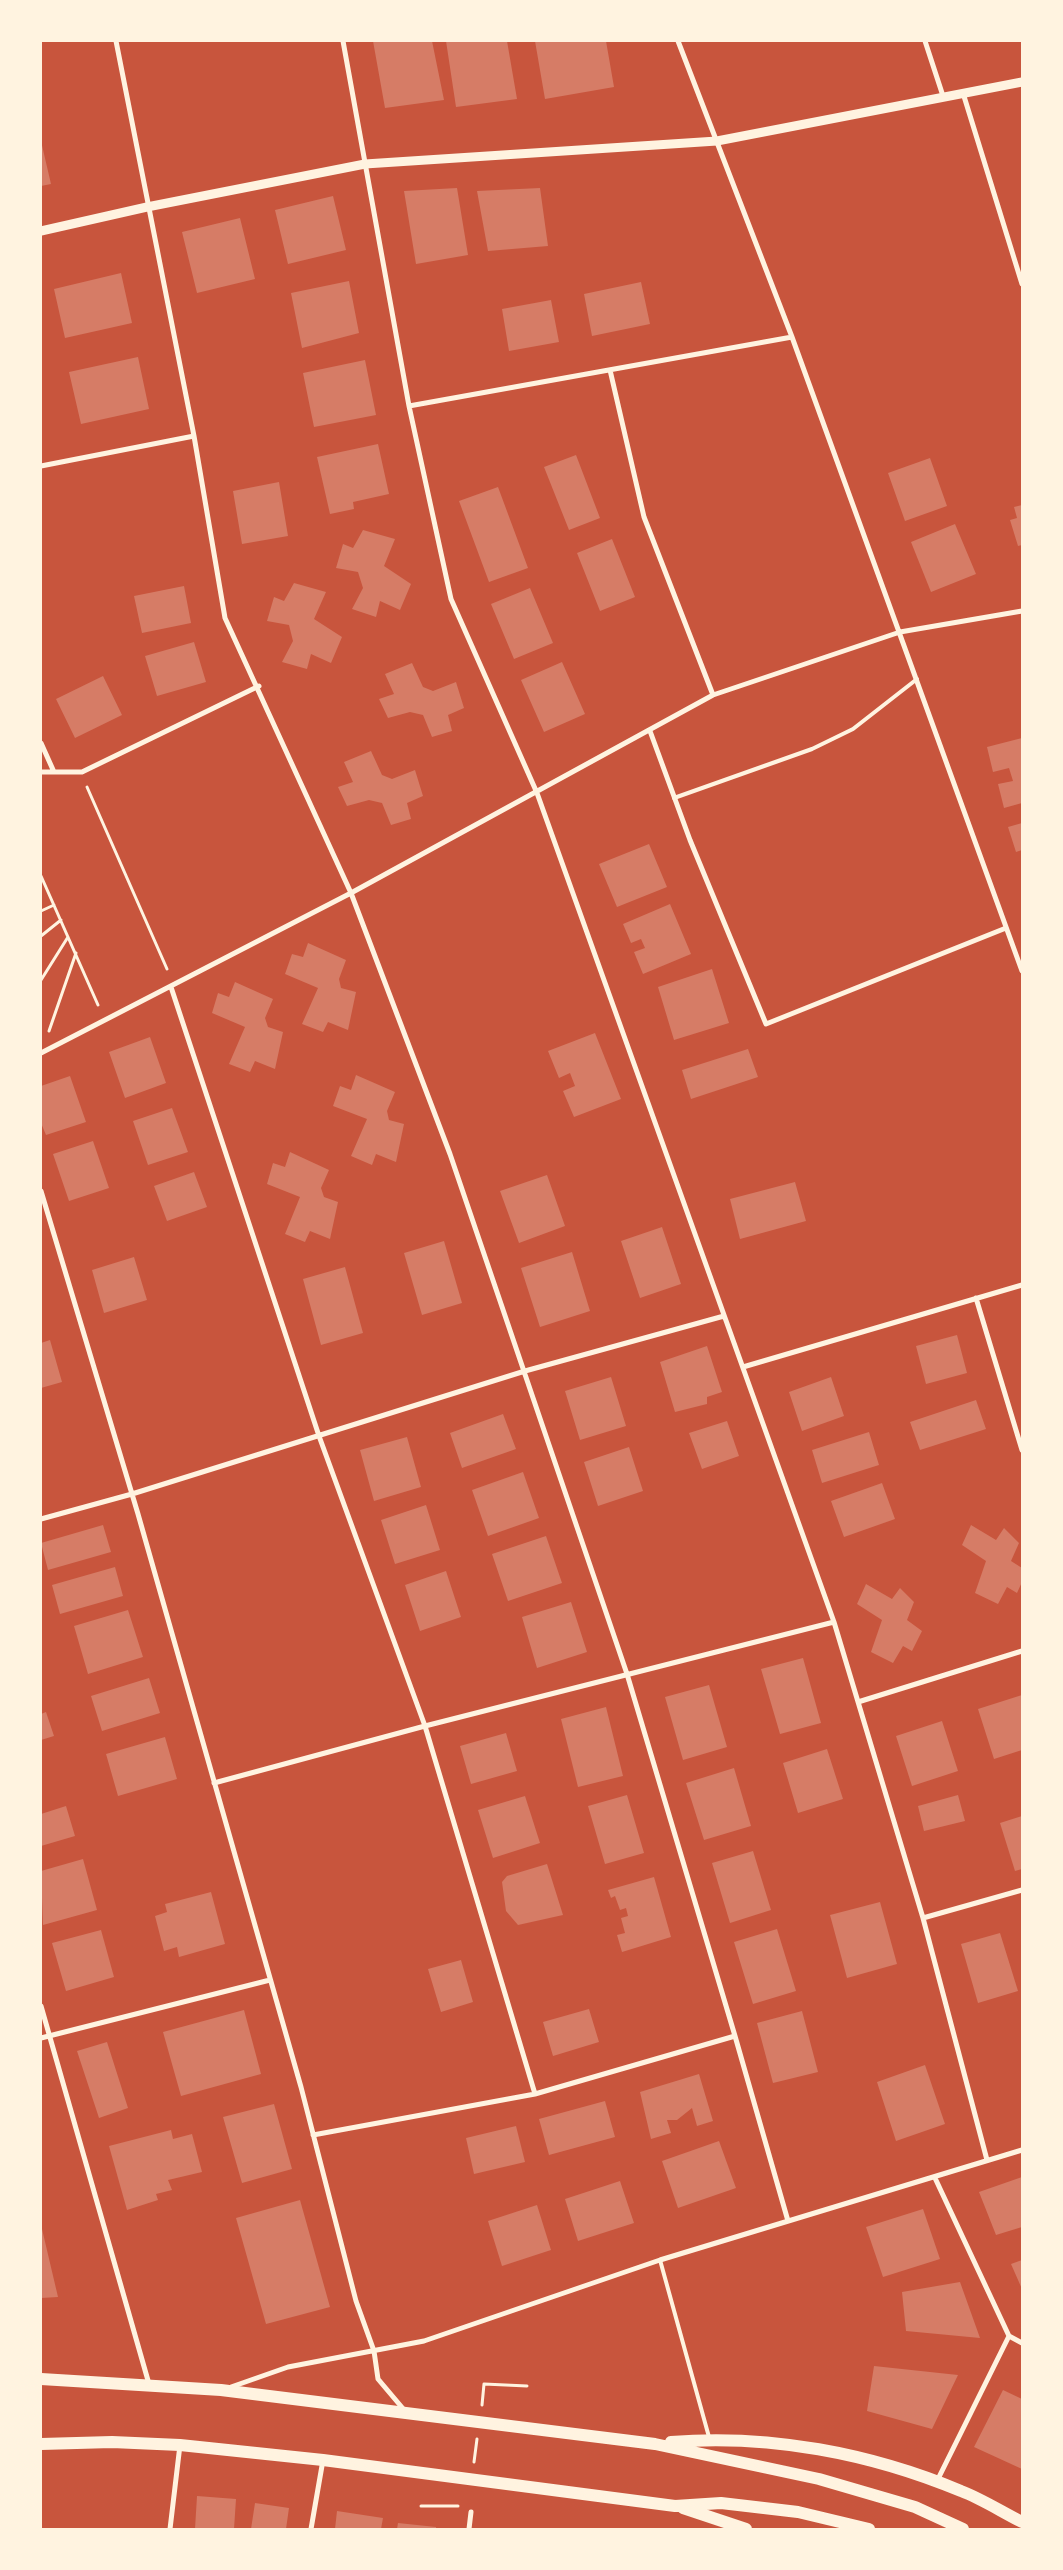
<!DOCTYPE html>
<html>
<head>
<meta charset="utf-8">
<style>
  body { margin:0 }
  #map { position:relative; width:1063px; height:2570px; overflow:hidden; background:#c8553d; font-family:Roboto,sans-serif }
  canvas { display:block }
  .frame { position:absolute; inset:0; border:42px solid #fff3e0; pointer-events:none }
</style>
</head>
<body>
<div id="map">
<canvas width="1063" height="2570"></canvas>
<div class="frame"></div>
</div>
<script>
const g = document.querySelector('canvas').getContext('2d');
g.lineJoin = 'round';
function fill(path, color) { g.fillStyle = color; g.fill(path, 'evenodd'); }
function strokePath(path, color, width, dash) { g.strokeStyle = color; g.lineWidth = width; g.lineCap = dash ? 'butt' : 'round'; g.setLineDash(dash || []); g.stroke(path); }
fill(new Path2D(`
  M 373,41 L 432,41 L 444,100 L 385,108 Z
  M 446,41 L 507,41 L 517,99 L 456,107 Z
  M 535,41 L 606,41 L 614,87 L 545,99 Z
  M 41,141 L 51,184 L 41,186 Z
  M 457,188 L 468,255 L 416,264 L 404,191 Z
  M 540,188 L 548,246 L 488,251 L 477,191 Z
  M 333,196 L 346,250 L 288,264 L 275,210 Z
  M 240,218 L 255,279 L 197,293 L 182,232 Z
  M 121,273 L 132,323 L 65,338 L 54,289 Z
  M 349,281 L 359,333 L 302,348 L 291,293 Z
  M 641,282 L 650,324 L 592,336 L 584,294 Z
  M 551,300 L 559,342 L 509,351 L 502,309 Z
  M 138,357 L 149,409 L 81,424 L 69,372 Z
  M 365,360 L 376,415 L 314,427 L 303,373 Z
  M 378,444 L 389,494 L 353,502 L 354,509 L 330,514 L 317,457 Z
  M 576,455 L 600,518 L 569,530 L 544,467 Z
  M 930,458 L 947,506 L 905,521 L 888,473 Z
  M 279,482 L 288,536 L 242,544 L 233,491 Z
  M 498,487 L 528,568 L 489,582 L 459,501 Z
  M 1022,505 L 1022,545 L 1018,546 L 1010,520 L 1017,518 L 1014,507 Z
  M 955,524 L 976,574 L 931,592 L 911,542 Z
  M 363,530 L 395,539 L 384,566 L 411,584 L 400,610 L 380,601 L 376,617 L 352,609 L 363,588 L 358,572 L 336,568 L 343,544 L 353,548 Z
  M 612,539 L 635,597 L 600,611 L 577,553 Z
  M 294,583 L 326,592 L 314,619 L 342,637 L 331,663 L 311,654 L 307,669 L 282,662 L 293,641 L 289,625 L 267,621 L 274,597 L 284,601 Z
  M 184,586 L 191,623 L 142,633 L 134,596 Z
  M 530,588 L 553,643 L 514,659 L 491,604 Z
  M 194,642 L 206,682 L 157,696 L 145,656 Z
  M 562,662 L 585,714 L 544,732 L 521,680 Z
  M 412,663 L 423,687 L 433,691 L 456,682 L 464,708 L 448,715 L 452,731 L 432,737 L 423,715 L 410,712 L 388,718 L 379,699 L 394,694 L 385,674 Z
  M 103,676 L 122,715 L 75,738 L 56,699 Z
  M 1022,738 L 1022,803 L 1004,808 L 998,784 L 1013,781 L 1009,768 L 993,772 L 987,747 Z
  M 371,751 L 382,775 L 392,779 L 415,770 L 423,796 L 407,803 L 411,819 L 391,825 L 382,803 L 369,800 L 347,806 L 338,787 L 353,782 L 344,762 Z
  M 1022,823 L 1022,850 L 1016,852 L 1008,827 Z
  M 649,844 L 667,887 L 617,907 L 599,864 Z
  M 670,904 L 691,954 L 643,974 L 634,952 L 645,948 L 641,939 L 631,943 L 623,924 Z
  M 308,943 L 346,960 L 339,979 L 341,988 L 356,992 L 348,1030 L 328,1022 L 323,1032 L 302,1024 L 318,988 L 285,974 L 292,954 L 303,957 Z
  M 712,969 L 729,1023 L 674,1040 L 658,987 Z
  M 235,982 L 273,999 L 265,1018 L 268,1027 L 283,1032 L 275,1069 L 255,1061 L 250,1072 L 229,1064 L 245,1027 L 212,1013 L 218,993 L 229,997 Z
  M 595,1033 L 621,1099 L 574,1117 L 563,1091 L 575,1086 L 570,1073 L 559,1078 L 548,1051 Z
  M 150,1037 L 166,1083 L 125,1098 L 109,1052 Z
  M 748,1049 L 758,1077 L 691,1099 L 682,1070 Z
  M 356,1075 L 395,1092 L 387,1111 L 389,1120 L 404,1124 L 396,1162 L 376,1154 L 372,1165 L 351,1156 L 367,1119 L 333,1106 L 340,1086 L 351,1090 Z
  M 70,1076 L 86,1122 L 46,1135 L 41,1123 L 41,1086 Z
  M 172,1108 L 188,1152 L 148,1165 L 133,1121 Z
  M 93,1141 L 109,1188 L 69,1201 L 53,1154 Z
  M 290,1152 L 329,1170 L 321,1188 L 324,1197 L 338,1202 L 330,1239 L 310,1231 L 305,1242 L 285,1234 L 300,1197 L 267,1184 L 273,1163 L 285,1167 Z
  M 194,1172 L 207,1207 L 167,1221 L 154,1186 Z
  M 547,1175 L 565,1226 L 519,1243 L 500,1191 Z
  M 795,1182 L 806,1221 L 740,1239 L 730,1199 Z
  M 662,1227 L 681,1284 L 640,1298 L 621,1241 Z
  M 444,1241 L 462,1303 L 422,1315 L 404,1253 Z
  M 572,1252 L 590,1311 L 540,1327 L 521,1268 Z
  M 134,1257 L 147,1300 L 104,1313 L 92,1270 Z
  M 345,1267 L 363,1333 L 321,1345 L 303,1279 Z
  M 957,1335 L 967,1373 L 926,1384 L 916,1346 Z
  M 50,1340 L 62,1382 L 41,1388 L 41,1343 Z
  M 707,1346 L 722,1392 L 707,1397 L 707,1404 L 675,1412 L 660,1362 Z
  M 611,1377 L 626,1426 L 580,1440 L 565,1391 Z
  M 831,1377 L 844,1416 L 802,1431 L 789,1392 Z
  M 976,1400 L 986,1429 L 920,1450 L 910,1422 Z
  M 503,1414 L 516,1449 L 462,1468 L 450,1433 Z
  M 727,1421 L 739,1456 L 702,1469 L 689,1433 Z
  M 869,1432 L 879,1465 L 822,1483 L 812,1450 Z
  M 407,1437 L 421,1487 L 374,1501 L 360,1450 Z
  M 629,1447 L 643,1491 L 598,1506 L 584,1462 Z
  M 523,1472 L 539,1518 L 488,1536 L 472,1490 Z
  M 882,1483 L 895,1519 L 844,1537 L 831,1501 Z
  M 426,1505 L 440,1550 L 395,1564 L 381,1520 Z
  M 103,1525 L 111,1552 L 48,1570 L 41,1543 Z
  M 971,1525 L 996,1540 L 1004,1528 L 1019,1543 L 1011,1561 L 1022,1568 L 1022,1582 L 1017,1593 L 1007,1587 L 998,1604 L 975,1593 L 986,1561 L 962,1545 Z
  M 546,1536 L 562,1583 L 508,1601 L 492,1554 Z
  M 115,1567 L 123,1596 L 60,1614 L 52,1585 Z
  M 446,1571 L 461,1617 L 420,1631 L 405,1585 Z
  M 866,1584 L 892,1599 L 900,1588 L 914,1602 L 907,1620 L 922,1631 L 912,1651 L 903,1646 L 893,1663 L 871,1652 L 882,1620 L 857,1604 Z
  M 571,1602 L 587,1652 L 537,1668 L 522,1617 Z
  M 128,1610 L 143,1657 L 88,1674 L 74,1626 Z
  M 803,1658 L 821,1723 L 780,1734 L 761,1669 Z
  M 149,1678 L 160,1713 L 102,1731 L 91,1696 Z
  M 709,1685 L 727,1747 L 683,1760 L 665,1697 Z
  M 1022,1695 L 1022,1750 L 994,1759 L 978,1709 Z
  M 606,1707 L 623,1776 L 578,1787 L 561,1719 Z
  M 46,1712 L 54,1736 L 41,1740 L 41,1714 Z
  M 942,1721 L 958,1771 L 912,1786 L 896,1736 Z
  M 506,1733 L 517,1771 L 471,1784 L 460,1746 Z
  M 165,1737 L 177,1779 L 118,1796 L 106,1754 Z
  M 827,1749 L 843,1799 L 798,1813 L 783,1763 Z
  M 734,1768 L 751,1826 L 704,1840 L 686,1783 Z
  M 627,1795 L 644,1853 L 605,1864 L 588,1806 Z
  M 958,1795 L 965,1821 L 924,1831 L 918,1806 Z
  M 525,1796 L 540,1843 L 493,1858 L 478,1810 Z
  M 66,1806 L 75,1836 L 41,1846 L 41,1814 Z
  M 1022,1816 L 1022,1869 L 1015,1871 L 1000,1823 Z
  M 753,1851 L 771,1910 L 730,1923 L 712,1863 Z
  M 83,1859 L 97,1910 L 43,1925 L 41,1871 Z
  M 547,1864 L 563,1915 L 518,1925 L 506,1911 L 502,1882 L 507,1876 Z
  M 654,1877 L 671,1937 L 622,1952 L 617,1935 L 625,1933 L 621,1918 L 628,1916 L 626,1908 L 620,1910 L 615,1896 L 611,1898 L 608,1890 Z
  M 211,1892 L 225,1944 L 179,1957 L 177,1947 L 164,1951 L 155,1916 L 167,1912 L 165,1904 Z
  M 880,1902 L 897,1964 L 847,1978 L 830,1915 Z
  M 777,1929 L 796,1991 L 753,2004 L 734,1942 Z
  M 101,1930 L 114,1977 L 66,1991 L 52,1943 Z
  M 1000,1933 L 1018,1991 L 978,2003 L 961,1944 Z
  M 461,1960 L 473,2002 L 441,2012 L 428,1969 Z
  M 589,2009 L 599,2042 L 553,2056 L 543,2022 Z
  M 244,2010 L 261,2074 L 181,2096 L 163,2032 Z
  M 802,2011 L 818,2072 L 773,2083 L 757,2023 Z
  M 107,2042 L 128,2108 L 99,2118 L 77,2051 Z
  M 925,2065 L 945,2124 L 896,2141 L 877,2082 Z
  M 699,2074 L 713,2121 L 697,2126 L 692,2108 L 677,2120 L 667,2120 L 671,2133 L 651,2139 L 640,2092 Z
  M 605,2101 L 615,2137 L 549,2155 L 539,2119 Z
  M 274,2104 L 292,2169 L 242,2183 L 223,2117 Z
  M 516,2126 L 525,2162 L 474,2174 L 466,2138 Z
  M 171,2130 L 173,2139 L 192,2134 L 202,2172 L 168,2180 L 172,2190 L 156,2194 L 158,2200 L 127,2210 L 109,2146 Z
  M 719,2141 L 736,2188 L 678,2208 L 662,2161 Z
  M 1022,2177 L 1022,2227 L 996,2235 L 979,2192 Z
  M 620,2181 L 634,2223 L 578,2241 L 565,2199 Z
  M 300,2200 L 330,2307 L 266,2324 L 236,2218 Z
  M 537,2205 L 551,2250 L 502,2266 L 488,2221 Z
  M 923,2209 L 940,2259 L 883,2277 L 866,2227 Z
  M 42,2229 L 58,2297 L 41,2298 Z
  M 1022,2260 L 1022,2289 L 1011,2264 Z
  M 960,2282 L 980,2338 L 906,2331 L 902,2292 Z
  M 874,2366 L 958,2375 L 932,2429 L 867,2411 Z
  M 1003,2390 L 1022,2399 L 1022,2469 L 974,2447 Z
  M 197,2496 L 236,2499 L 234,2529 L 195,2529 Z
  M 255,2503 L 289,2508 L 286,2529 L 251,2529 Z
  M 337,2511 L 383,2518 L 381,2529 L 335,2529 Z
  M 398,2523 L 436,2527 L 436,2529 L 397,2529 Z`), '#d67c66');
strokePath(new Path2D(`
  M 87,787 L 167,969
  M 41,876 L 98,1005
  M 41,911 L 54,905
  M 41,936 L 61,920
  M 41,980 L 68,937
  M 49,1031 L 76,953
  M 482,2405 L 484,2384 L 527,2386
  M 474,2462 L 477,2439
  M 421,2506 L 458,2506`), '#fff3e0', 3);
strokePath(new Path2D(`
  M 674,798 L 812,749 L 853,729 L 917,679
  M 660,2260 L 709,2437`), '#fff3e0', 4);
strokePath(new Path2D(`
  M 116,41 L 194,436 L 225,618 L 351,893 L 450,1154 L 627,1674 L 735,2036 L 788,2221
  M 343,41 L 409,406 L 451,599 L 537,793 L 834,1622 L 923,1918 L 987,2160
  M 678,41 L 792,337 L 1022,971
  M 925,41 L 943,96
  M 963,93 L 1022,284
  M 610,370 L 644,517 L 713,695
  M 409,406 L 792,337
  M 41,466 L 194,436
  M 650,731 L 690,840 L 766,1024 L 1006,928
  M 41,743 L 54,772
  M 41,772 L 82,772 L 259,686
  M 171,987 L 319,1436 L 425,1726 L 535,2094
  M 41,1053 L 351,893 L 713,695 L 900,632 L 1022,611
  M 41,1191 L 138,1514 L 301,2087 L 356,2301 L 374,2351 L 378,2379 L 405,2411
  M 976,1298 L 1022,1450
  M 743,1367 L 1022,1285
  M 41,1519 L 132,1494 L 525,1371 L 724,1316
  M 858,1702 L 1022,1651
  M 214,1783 L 425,1726 L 834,1622
  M 923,1918 L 1022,1890
  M 41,2006 L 149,2384
  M 41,2038 L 270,1980
  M 313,2135 L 535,2094 L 735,2036
  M 935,2178 L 1009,2336 L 1022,2343
  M 231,2387 L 288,2367 L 424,2341 L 660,2260 L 1022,2150
  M 937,2481 L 1009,2336
  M 170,2529 L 180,2445
  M 311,2529 L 323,2460
  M 469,2529 L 471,2512`), '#fff3e0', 5);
strokePath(new Path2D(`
  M 41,231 L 147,207 L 365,164 L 717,141 L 1022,82`), '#fff3e0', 9);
strokePath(new Path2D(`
  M 41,2379 L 221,2390 L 655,2444 L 819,2479 L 915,2507 L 963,2529
  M 671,2442 C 769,2434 870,2453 961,2491 C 982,2499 1002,2512 1022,2522
  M 41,2444 L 112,2442 L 180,2445 L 323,2460 L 675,2506 L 721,2503 L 798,2512 L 869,2529
  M 683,2508 L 746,2529`), '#fff3e0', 12);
</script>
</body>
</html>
